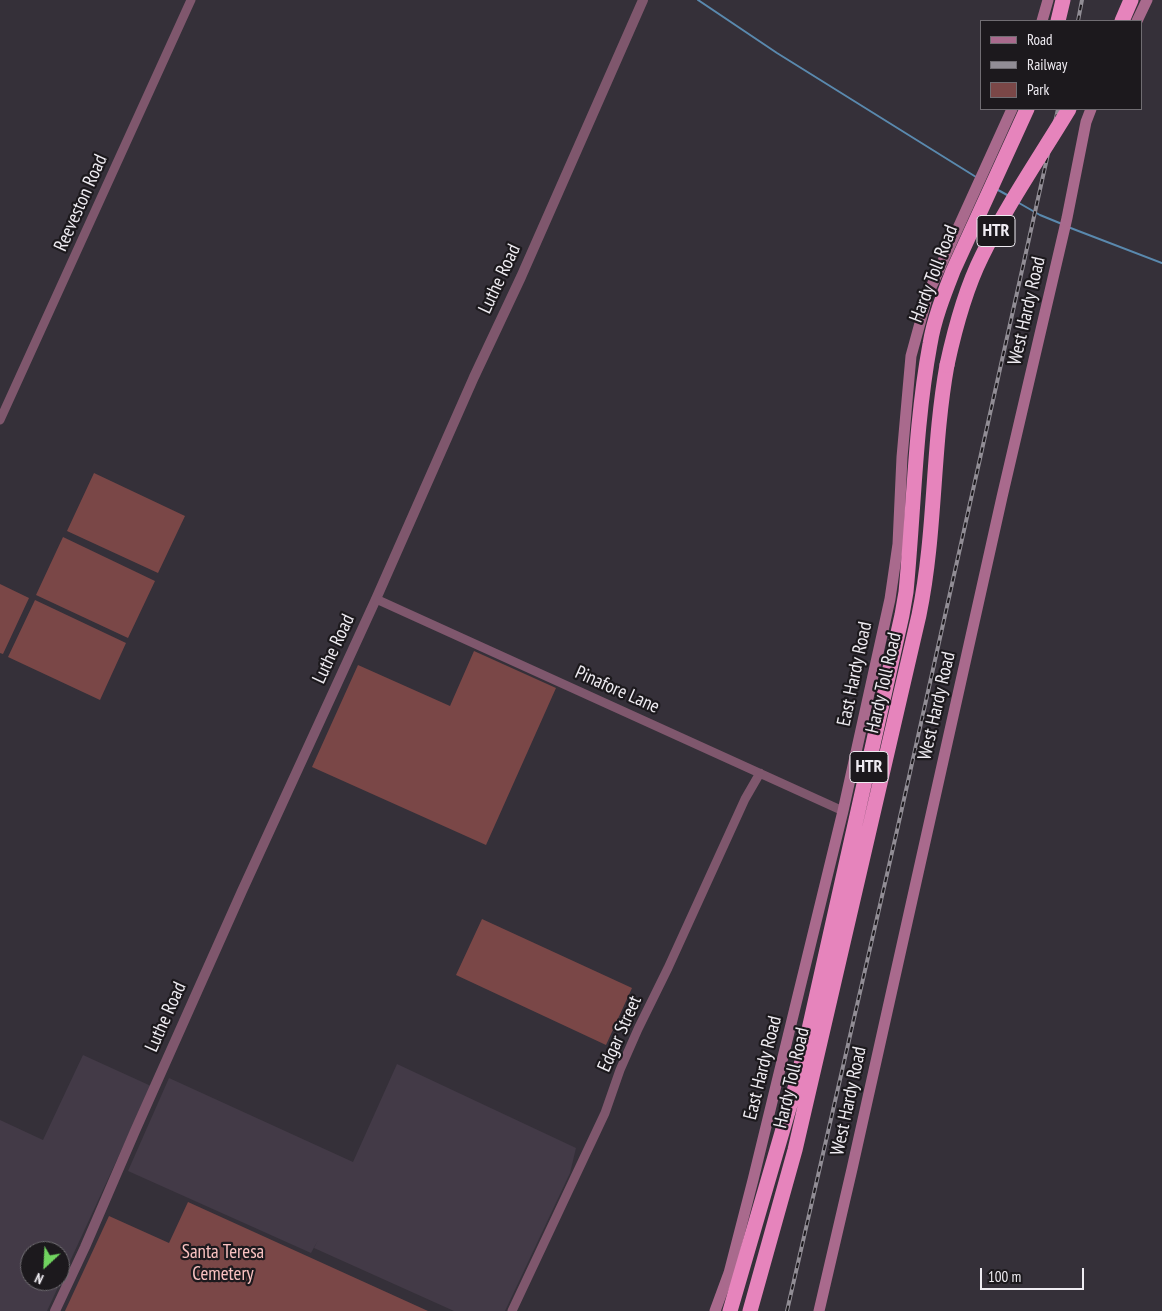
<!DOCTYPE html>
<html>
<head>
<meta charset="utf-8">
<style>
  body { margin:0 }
  #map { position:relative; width:1162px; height:1311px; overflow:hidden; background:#353039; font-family:"PT Sans Narrow",sans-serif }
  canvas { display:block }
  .legend { position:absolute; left:980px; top:20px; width:162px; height:90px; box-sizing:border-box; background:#1c191d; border:1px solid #706d72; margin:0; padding:6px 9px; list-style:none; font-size:15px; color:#efecf2 }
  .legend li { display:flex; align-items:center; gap:10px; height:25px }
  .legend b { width:25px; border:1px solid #706d72 }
  .north { position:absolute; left:20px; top:1241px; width:50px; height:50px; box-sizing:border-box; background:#1c191d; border:1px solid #706d72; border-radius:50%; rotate:205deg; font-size:14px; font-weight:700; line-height:20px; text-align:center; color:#efecf2 }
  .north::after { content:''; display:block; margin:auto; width:18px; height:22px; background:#70d35f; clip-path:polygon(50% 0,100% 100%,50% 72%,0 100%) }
  .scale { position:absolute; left:980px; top:1268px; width:104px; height:22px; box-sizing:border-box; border:2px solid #efecf2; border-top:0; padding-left:6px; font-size:15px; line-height:18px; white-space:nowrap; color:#efecf2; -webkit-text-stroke:4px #1c191d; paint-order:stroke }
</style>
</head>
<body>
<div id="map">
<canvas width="1162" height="1311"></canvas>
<ul class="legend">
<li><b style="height:6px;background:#a96a8d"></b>Road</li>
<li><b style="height:6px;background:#918d95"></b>Railway</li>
<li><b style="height:14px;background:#7a4747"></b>Park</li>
</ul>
<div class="north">N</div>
<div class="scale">100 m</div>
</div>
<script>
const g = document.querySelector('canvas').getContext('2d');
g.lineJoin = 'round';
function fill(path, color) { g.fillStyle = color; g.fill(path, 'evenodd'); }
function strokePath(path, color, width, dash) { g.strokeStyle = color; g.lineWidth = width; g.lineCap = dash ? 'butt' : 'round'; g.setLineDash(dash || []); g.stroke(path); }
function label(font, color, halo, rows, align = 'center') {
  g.font = font + ' "PT Sans Narrow",sans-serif'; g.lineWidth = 4.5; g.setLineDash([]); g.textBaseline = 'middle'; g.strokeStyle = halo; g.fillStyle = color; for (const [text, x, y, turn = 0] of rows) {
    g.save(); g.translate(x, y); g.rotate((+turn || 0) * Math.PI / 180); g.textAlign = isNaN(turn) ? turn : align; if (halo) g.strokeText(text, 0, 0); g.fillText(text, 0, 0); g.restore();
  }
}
fill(new Path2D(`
  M 83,1055 L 151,1086 L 47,1311 L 0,1311 L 0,1120 L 43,1140 ZM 30,1251 L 60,1251 L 60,1281 L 30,1281 Z
  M 397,1064 L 576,1148 L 570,1173 L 505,1311 L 454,1311 L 314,1248 L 318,1240 L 311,1253 L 128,1171 L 169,1078 L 353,1162 Z`), '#433a47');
fill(new Path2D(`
  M 94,473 L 185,516 L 158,573 L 67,531 Z
  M 63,537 L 155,581 L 128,638 L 36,595 Z
  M 0,584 L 29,598 L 3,654 L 0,653 Z
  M 35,600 L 126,643 L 100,700 L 8,657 Z
  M 474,651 L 556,688 L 486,845 L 312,767 L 358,665 L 450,706 Z
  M 482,919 L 632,988 L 606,1045 L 456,975 Z
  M 188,1202 L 428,1311 L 65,1311 L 109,1216 L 169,1243 Z`), '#7a4747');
strokePath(new Path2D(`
  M 698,0 L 777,53 L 976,177
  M 998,190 L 1009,196
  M 1019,203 L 1040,215 L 1062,224
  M 1068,227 L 1162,263`), '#5a89ae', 2);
strokePath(new Path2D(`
  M 0,420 L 191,0
  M 376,599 L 843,811
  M 512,1311 L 605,1113 L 620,1070 L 638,1029 L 668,968 L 745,799 L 760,773`), '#7f576d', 9);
strokePath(new Path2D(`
  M 55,1311 L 85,1247 L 135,1131 L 242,891 L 376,599 L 474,377 L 521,277 L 643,0`), '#7f576d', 10);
strokePath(new Path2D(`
  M 1042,21 L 1048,0
  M 1137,21 L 1147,0
  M 715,1311 L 729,1273 L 753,1180 L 843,811 L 890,599 L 898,544 L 902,457 L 911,356 L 928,294 L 1012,109
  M 819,1311 L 852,1169 L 1002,497 L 1067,218 L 1086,122 L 1091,109`), '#a96a8d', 11);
strokePath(new Path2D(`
  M 1058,21 L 1063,0
  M 1122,21 L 1131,0
  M 730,1311 L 799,1074 L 902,615 L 906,592 C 914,509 915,425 930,344 C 934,319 944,294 953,271 L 1027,109
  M 750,1311 L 795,1150 L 919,615 C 936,533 932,448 947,365`), '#e684bc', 15);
const rail = new Path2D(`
  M 1078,21 L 1082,0
  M 787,1311 L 896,835 L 1058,109`);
strokePath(rail, '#918d95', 4);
strokePath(rail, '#1c191d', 2, [5.5]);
strokePath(new Path2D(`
  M 947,365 C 955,328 965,290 982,256 C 1007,205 1040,157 1069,109`), '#e684bc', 15);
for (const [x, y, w] of [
  [996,231,38],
  [869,767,38]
]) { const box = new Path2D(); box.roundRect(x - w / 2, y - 15.5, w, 31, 4); g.fillStyle = '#1c191d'; g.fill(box); strokePath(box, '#efecf2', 1); }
label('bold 18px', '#efecf2', null, [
  ["HTR",996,231],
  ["HTR",869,767]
]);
label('19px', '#efecf2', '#1c191d', [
  ["Reeveston Road",81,203,-66],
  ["Hardy Toll Road",934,274,-69],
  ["Luthe Road",500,279,-65],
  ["West Hardy Road",1027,311,-77],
  ["Luthe Road",334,649,-65],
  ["East Hardy Road",855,674,-78],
  ["Hardy Toll Road",884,683,-77],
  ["Pinafore Lane",617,690,24],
  ["West Hardy Road",937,706,-77],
  ["Luthe Road",166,1017,-66],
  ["Edgar Street",620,1034,-66],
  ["East Hardy Road",763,1068,-76],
  ["Hardy Toll Road",792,1078,-77],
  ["West Hardy Road",849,1101,-78]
]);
label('19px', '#fac2c1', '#1c191d', [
  ["Santa Teresa",223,1253],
  ["Cemetery",223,1275]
]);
</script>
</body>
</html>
